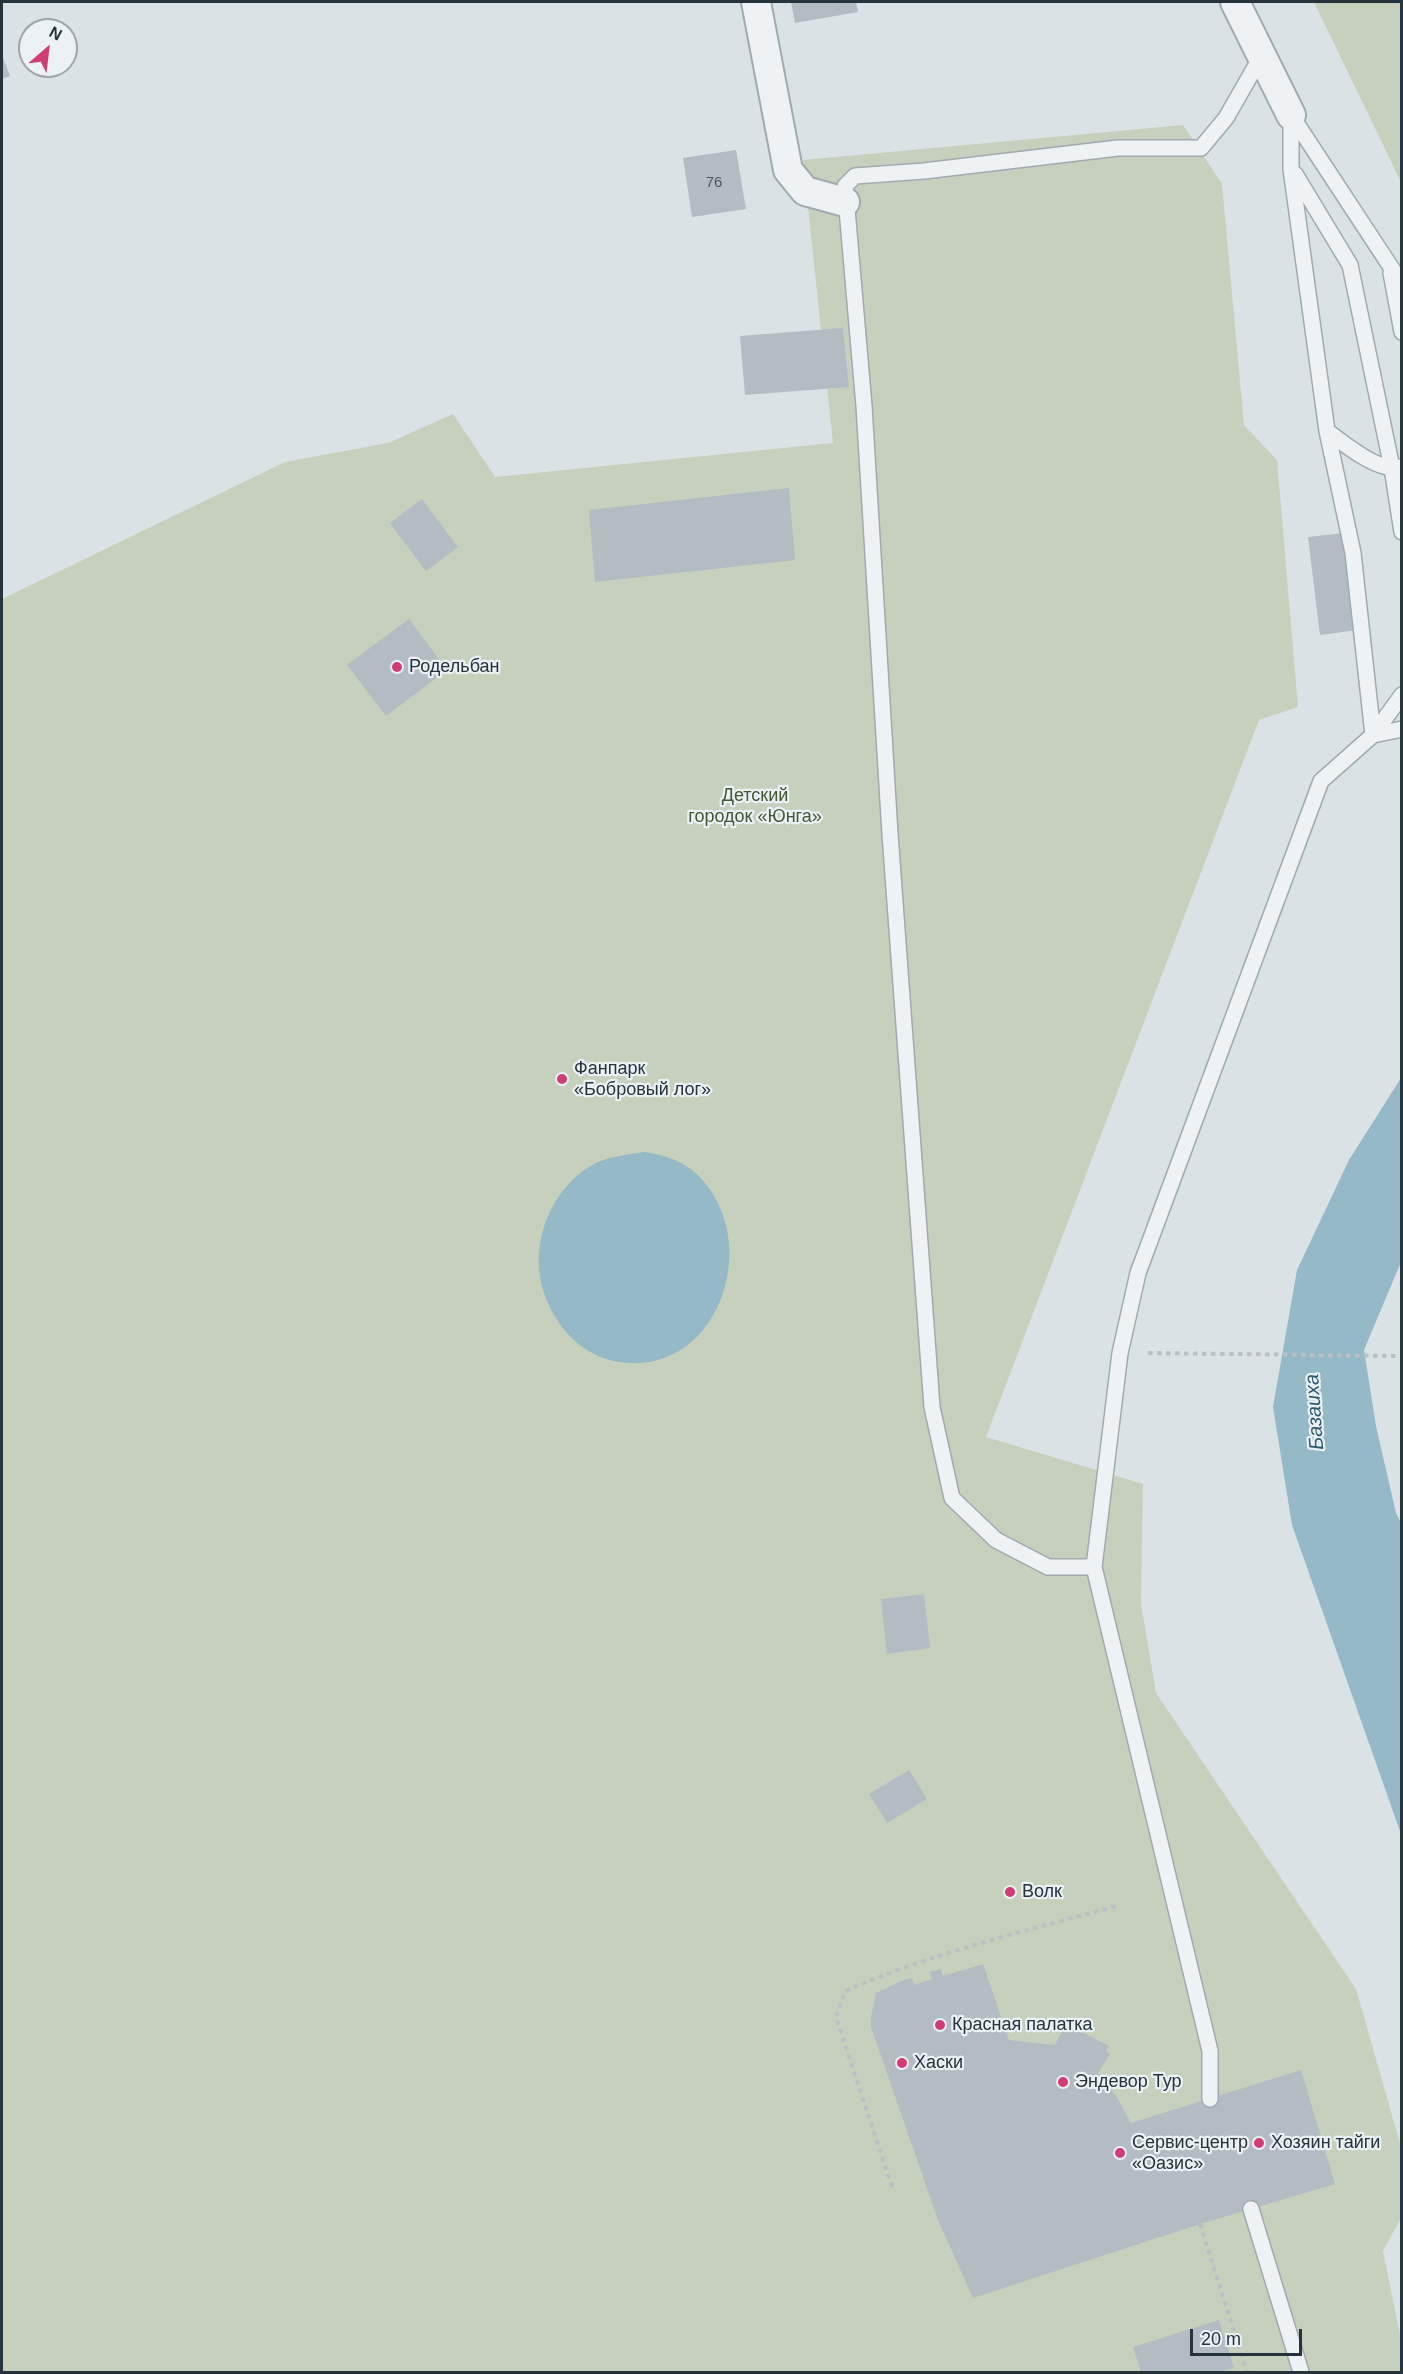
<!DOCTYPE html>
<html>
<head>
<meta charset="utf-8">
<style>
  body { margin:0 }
  #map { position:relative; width:1403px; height:2374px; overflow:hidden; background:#dbe2e6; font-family:Helvetica,sans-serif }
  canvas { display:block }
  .frame { position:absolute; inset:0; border:3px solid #25333c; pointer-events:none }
  .north { position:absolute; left:18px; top:18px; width:60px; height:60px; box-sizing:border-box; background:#ebf1f4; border:2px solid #9ca5aa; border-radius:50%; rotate:28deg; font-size:16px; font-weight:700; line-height:24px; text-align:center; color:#25333c }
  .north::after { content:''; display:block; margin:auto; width:21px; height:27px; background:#cf3d74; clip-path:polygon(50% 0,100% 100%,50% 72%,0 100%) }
  .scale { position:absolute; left:1190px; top:2329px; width:112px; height:27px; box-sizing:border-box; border:3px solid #25333c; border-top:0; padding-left:8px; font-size:18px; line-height:21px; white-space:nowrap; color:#25333c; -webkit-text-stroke:4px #ebf1f4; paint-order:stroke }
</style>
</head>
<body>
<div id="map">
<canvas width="1403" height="2374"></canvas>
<div class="frame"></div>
<div class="north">N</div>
<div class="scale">20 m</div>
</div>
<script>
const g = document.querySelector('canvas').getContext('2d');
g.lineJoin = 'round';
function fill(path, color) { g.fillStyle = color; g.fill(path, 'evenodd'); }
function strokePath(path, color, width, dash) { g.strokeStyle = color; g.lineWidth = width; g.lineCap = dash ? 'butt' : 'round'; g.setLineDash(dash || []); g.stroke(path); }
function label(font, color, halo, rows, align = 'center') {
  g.font = font + ' Helvetica,sans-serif'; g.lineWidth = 4.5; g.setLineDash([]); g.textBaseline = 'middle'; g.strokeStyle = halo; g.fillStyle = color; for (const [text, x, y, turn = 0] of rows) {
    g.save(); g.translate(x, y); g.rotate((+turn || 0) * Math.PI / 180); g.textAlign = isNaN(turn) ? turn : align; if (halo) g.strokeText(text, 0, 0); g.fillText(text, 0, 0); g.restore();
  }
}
fill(new Path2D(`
  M 1314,2 L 1401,2 L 1401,182 Z
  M 1183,125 L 1222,184 L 1244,425 L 1277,460 L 1298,707 L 1259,720 L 986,1437 L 1143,1484 L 1141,1604 L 1156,1693 L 1356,1989 L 1401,2147 L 1401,2218 L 1383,2251 L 1401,2340 L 1401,2372 L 2,2372 L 2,599 L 285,462 L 388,443 L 453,414 L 495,477 L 833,443 L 803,160 Z`), '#c6d0bc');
fill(new Path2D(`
  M 1401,1078 L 1401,1262 L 1364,1350 L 1376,1426 L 1396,1513 L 1401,1523 L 1401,1834 L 1292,1525 L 1273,1407 L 1297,1270 L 1349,1160 Z
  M 645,1152 C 662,1155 678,1159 692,1170 C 770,1235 718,1387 610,1360 C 579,1352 555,1325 545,1295 C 528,1249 548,1193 589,1167 C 606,1156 626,1155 645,1152 Z`), '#95b9c7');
fill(new Path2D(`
  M 791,2 L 856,2 L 858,12 L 795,23 Z
  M 2,55 L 10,76 L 2,79 Z
  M 736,150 L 746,209 L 692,217 L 683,158 Z
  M 843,328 L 849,387 L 745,395 L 740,336 Z
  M 789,488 L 795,560 L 595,582 L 589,510 Z
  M 422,499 L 458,547 L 426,571 L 390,523 Z
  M 1344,533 L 1358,630 L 1320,635 L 1308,537 Z
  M 409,619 L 447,670 L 386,716 L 347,665 Z
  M 924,1594 L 930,1648 L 887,1654 L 881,1599 Z
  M 909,1770 L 927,1799 L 887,1823 L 869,1794 Z
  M 983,1964 L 1009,2040 L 1055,2045 L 1063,2029 L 1067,2031 L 1070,2026 L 1109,2046 L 1106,2052 L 1110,2054 L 1098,2073 L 1117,2097 L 1131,2123 L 1301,2070 L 1335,2184 L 1200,2224 L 973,2298 L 938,2220 L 871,2027 L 871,2017 L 876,1993 L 901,1981 L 912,1978 L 914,1985 L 932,1979 L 930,1972 L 941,1969 L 943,1976 Z
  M 1219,2320 L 1234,2368 L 1220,2372 L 1141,2372 L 1133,2347 Z`), '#b3bcc3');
const service = new Path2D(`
  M 1291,115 L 1291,169 L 1327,431 L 1353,553 L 1373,735
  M 1291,115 L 1402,284
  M 1295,174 L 1350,265 L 1392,468 L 1402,532
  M 1391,273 L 1402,332
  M 1327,431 C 1343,443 1378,472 1398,467
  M 1373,735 L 1402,729
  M 1094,1567 L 1048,1567 L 996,1540 L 952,1498 L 932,1407 L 890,834 L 864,406 L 845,186 L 855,176 L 924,171 L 1118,148 L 1201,148 L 1226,118 L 1262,55
  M 1210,2099 L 1210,2051 L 1094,1567 L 1120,1353 L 1138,1273 L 1321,781 L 1373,735 L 1402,695
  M 1251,2209 L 1301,2372`);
const minor = new Path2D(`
  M 756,2 L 788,170 L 805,191 L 845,202
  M 1235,2 L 1291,115`);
strokePath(service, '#a1aab0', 18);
strokePath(minor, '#a1aab0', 32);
strokePath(new Path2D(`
  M 1148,1353 L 1402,1356
  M 892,2187 L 836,2017 L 845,1991 C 932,1953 1025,1931 1117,1906
  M 1200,2224 L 1247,2372`), '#bac0c4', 4, [4.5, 4.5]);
strokePath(service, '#eef2f4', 15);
strokePath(minor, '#eef2f4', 28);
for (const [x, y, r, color] of [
  [397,667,6,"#cf3d74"],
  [562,1079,6,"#cf3d74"],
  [1010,1892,6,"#cf3d74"],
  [940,2025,6,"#cf3d74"],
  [902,2063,6,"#cf3d74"],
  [1063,2082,6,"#cf3d74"],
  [1259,2143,6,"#cf3d74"],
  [1120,2153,6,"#cf3d74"]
]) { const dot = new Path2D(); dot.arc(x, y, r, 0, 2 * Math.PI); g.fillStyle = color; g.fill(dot); strokePath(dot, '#ebf1f4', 2); }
label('15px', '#48555e', null, [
  ["76",714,183]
]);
label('18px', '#25333c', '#ebf1f4', [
  ["Родельбан",409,667],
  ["Фанпарк",574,1069],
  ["«Бобровый лог»",574,1090],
  ["Волк",1022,1892],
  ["Красная палатка",952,2025],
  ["Хаски",914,2063],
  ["Эндевор Тур",1075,2082],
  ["Сервис-центр",1132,2143],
  ["«Оазис»",1132,2164],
  ["Хозяин тайги",1271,2143]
], 'left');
label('18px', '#425832', '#ebf1f4', [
  ["Детский",755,796],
  ["городок «Юнга»",755,817]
]);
label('italic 20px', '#2f5b70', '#ebf1f4', [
  ["Базаиха",1315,1412,-94]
]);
</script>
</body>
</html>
